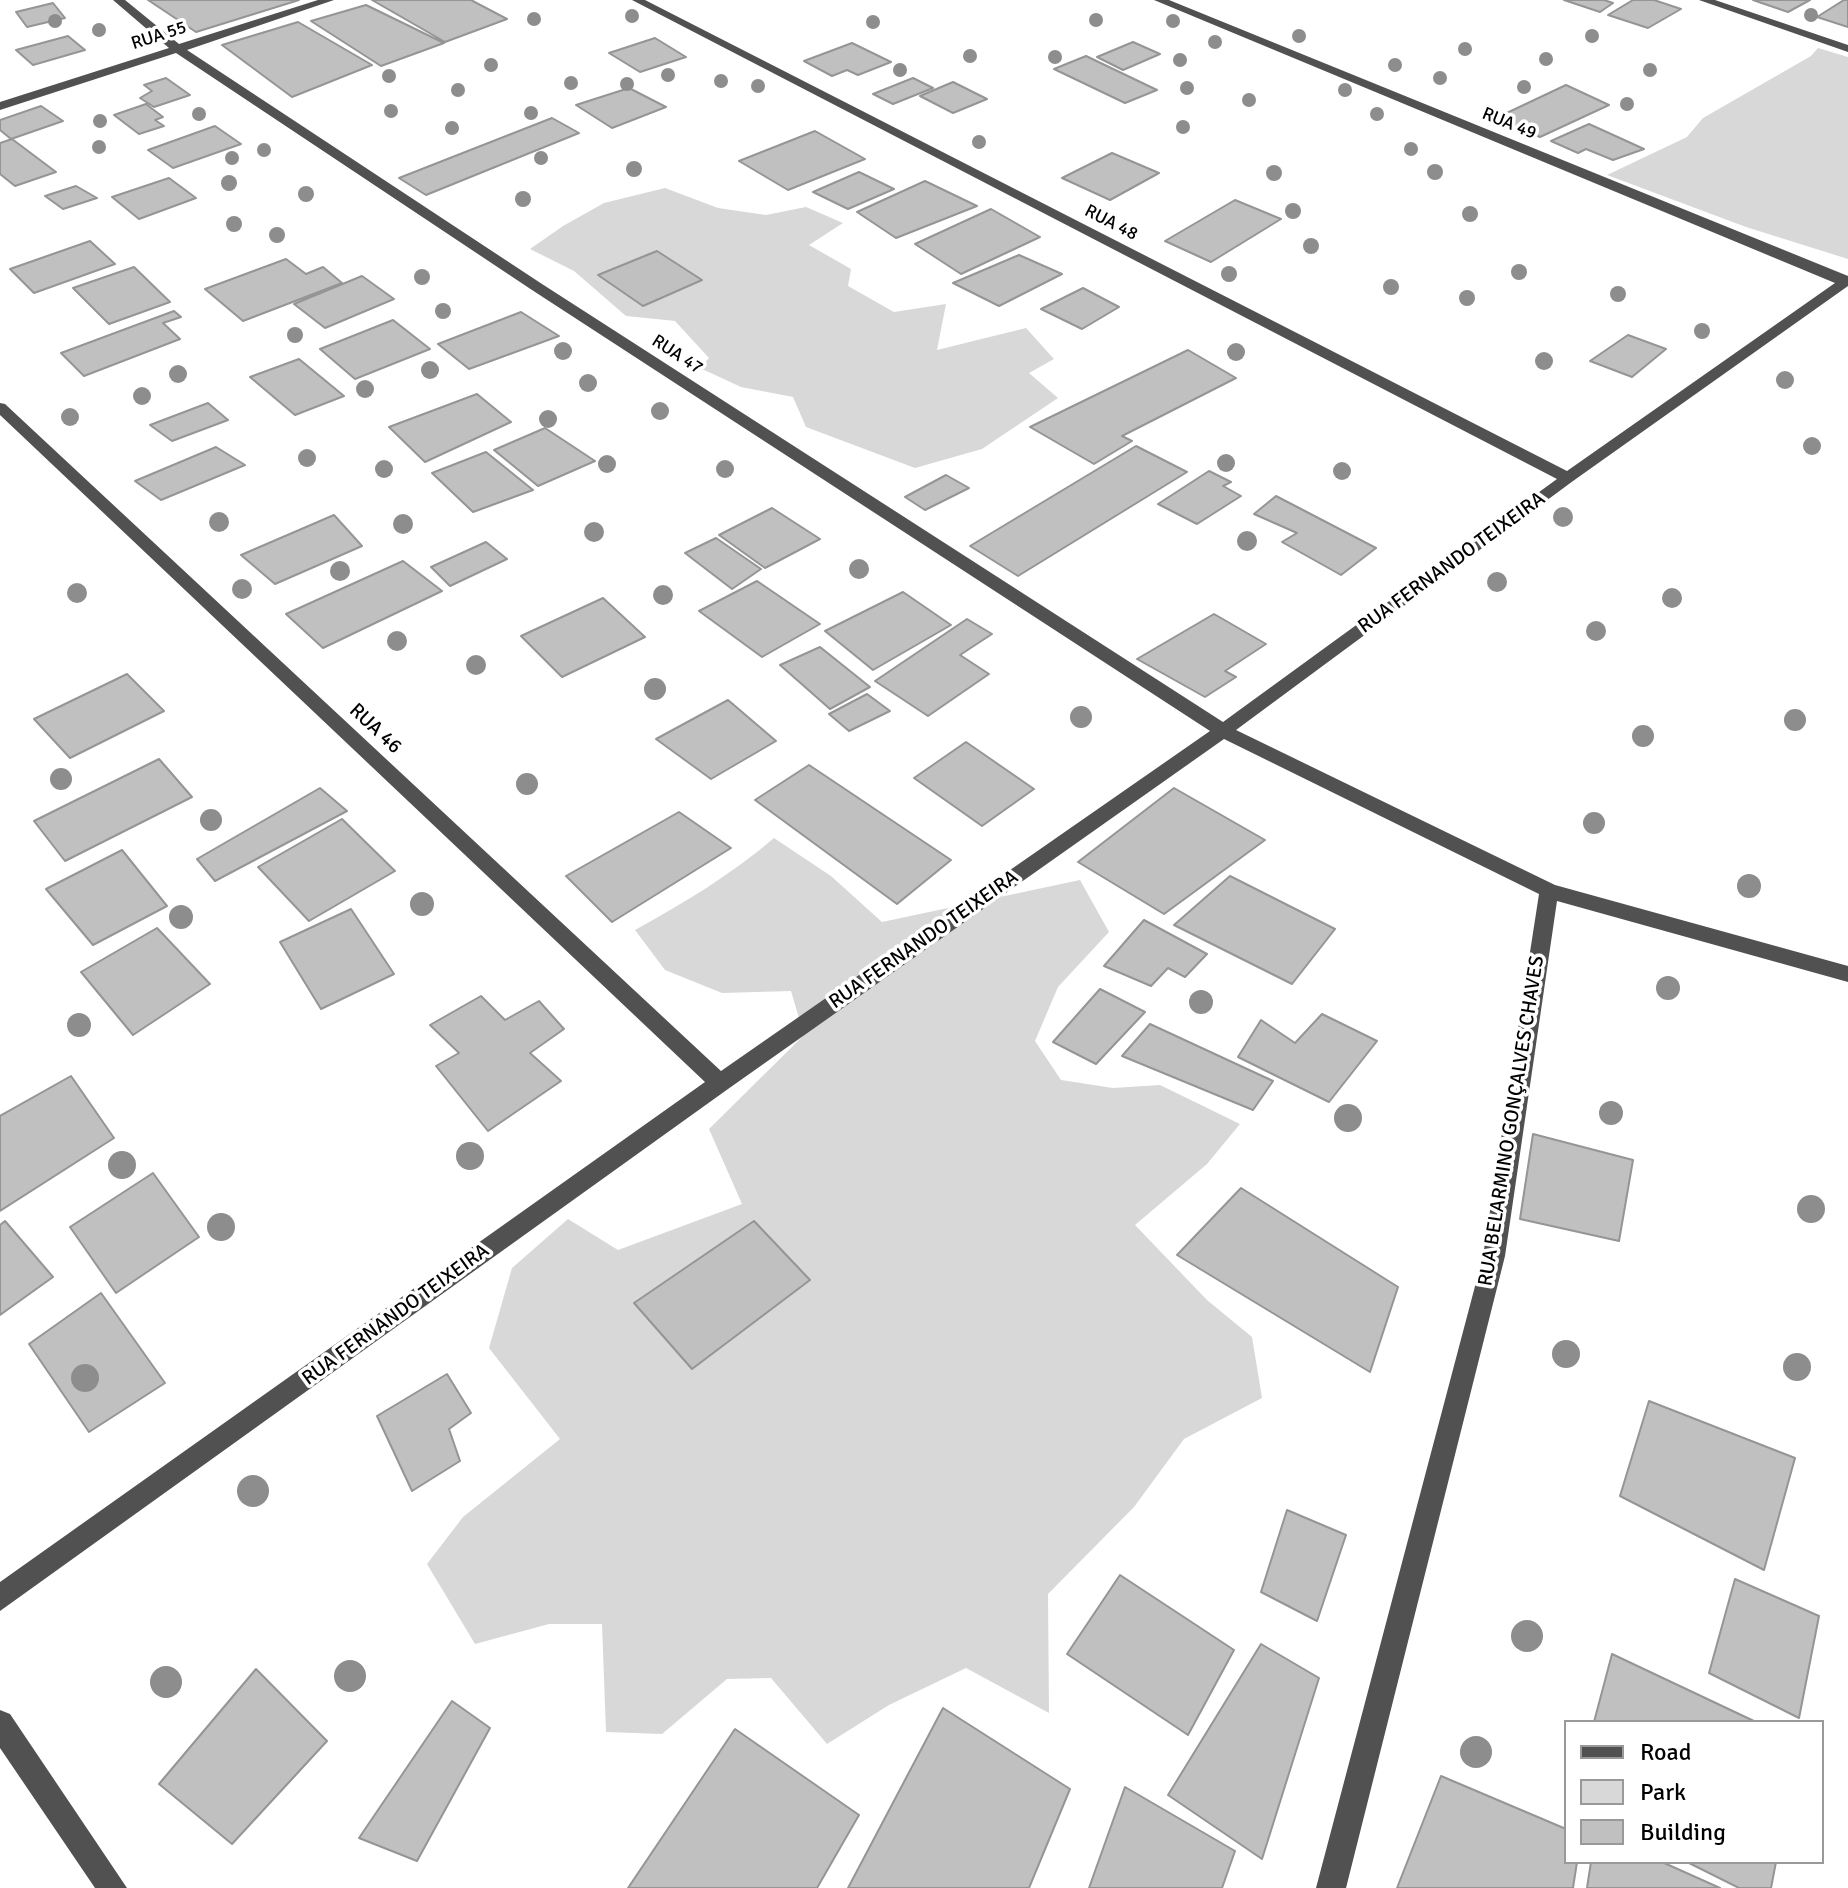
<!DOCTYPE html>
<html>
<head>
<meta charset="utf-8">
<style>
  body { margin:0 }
  #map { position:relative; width:1848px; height:1888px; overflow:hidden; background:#fff; font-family:Signika,sans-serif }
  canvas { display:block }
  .legend { position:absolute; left:1564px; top:1720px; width:260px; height:144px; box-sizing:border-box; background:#fff; border:2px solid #999; margin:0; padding:10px 14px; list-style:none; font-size:24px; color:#000 }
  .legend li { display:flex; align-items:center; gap:16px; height:40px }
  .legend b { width:40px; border:2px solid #999 }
</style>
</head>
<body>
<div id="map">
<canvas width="1848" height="1888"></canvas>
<ul class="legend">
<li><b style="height:10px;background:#515151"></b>Road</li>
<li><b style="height:22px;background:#d8d8d8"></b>Park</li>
<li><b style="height:22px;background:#c0c0c0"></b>Building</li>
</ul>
</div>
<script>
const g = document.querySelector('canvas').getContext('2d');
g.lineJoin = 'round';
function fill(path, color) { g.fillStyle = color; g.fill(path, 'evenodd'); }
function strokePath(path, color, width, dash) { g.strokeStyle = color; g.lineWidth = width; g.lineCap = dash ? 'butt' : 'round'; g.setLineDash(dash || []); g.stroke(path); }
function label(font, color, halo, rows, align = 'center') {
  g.font = font + ' Signika,sans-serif'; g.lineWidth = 7; g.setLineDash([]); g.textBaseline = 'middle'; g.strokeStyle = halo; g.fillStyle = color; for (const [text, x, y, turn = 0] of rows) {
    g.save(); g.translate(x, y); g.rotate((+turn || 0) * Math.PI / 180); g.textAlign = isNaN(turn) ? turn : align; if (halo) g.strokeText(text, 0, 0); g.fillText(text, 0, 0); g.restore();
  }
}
fill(new Path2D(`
  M 1818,48 L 1848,57 L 1848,259 L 1746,227 L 1607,175 L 1687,137 L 1703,118 L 1811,56 Z
  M 665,188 L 718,208 L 766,215 L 806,207 L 843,223 L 809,245 L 851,269 L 848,286 L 894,312 L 946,304 L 937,350 L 1026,328 L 1054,359 L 1029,373 L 1058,398 L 982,449 L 915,468 L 806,427 L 793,397 L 741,387 L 700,368 L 709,358 L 675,321 L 626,316 L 574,271 L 530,249 L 563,226 L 604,203 Z
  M 774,838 L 831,876 L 882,922 L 1080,880 L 1109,932 L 1058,987 L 1035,1041 L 1061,1080 L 1113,1088 L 1160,1085 L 1240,1124 L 1207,1164 L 1135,1225 L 1207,1300 L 1252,1337 L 1262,1398 L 1184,1439 L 1134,1507 L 1048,1594 L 1049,1713 L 966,1668 L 889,1705 L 827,1744 L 771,1678 L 727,1679 L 662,1734 L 606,1732 L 602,1624 L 549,1624 L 475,1644 L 427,1564 L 463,1517 L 560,1439 L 489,1348 L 512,1268 L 568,1219 L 618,1250 L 742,1204 L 709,1129 L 804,1035 L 791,991 L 722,993 L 665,970 L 635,930 C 684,903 732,874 774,838 Z`), '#d8d8d8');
const building = new Path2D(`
  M 148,0 L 299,0 L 196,32 Z
  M 372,0 L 471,0 L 507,19 L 445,42 Z
  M 1564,0 L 1604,0 L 1613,3 L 1600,12 Z
  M 1633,0 L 1654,0 L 1681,9 L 1648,28 L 1608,15 Z
  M 1753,0 L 1810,0 L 1788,12 Z
  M 1844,0 L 1848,0 L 1848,27 L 1817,17 Z
  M 53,3 L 65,18 L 27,27 L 16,12 Z
  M 366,5 L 444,43 L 381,66 L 311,21 Z
  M 298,22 L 372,65 L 292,97 L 222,45 Z
  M 68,36 L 85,50 L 33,65 L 16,50 Z
  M 655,38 L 686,57 L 640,72 L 609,53 Z
  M 1133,42 L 1160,54 L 1123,70 L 1097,57 Z
  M 852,43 L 891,62 L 858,75 L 847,70 L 832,76 L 804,61 Z
  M 1086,56 L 1157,90 L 1125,103 L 1054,69 Z
  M 166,78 L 190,95 L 154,107 L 140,98 L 152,91 L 144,85 Z
  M 913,78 L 933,88 L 893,104 L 873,94 Z
  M 953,82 L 987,99 L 953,113 L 920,96 Z
  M 1566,85 L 1609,105 L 1540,137 L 1494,119 Z
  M 629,88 L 666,107 L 612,128 L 576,105 Z
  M 146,104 L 163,117 L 155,120 L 164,126 L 139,134 L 114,115 Z
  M 41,106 L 63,121 L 11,139 L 0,130 L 0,120 Z
  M 552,118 L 579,133 L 426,195 L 399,178 Z
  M 1589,124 L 1644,149 L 1613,160 L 1586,149 L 1578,153 L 1551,141 Z
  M 215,126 L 241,144 L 173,168 L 148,150 Z
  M 815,131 L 865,159 L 788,190 L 739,161 Z
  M 12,139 L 56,172 L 15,186 L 0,174 L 0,143 Z
  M 1112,153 L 1159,173 L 1110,200 L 1062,178 Z
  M 859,172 L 894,189 L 848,209 L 813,192 Z
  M 169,178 L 196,198 L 139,219 L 112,197 Z
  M 925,181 L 977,206 L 896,238 L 857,212 Z
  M 76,186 L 97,198 L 63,209 L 45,196 Z
  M 1235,200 L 1281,219 L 1211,262 L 1165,241 Z
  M 991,209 L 1040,237 L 961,274 L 915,244 Z
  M 90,241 L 115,264 L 34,293 L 10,269 Z
  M 657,251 L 702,280 L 643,306 L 598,275 Z
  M 1019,255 L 1062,274 L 999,306 L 953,283 Z
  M 286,259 L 306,274 L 323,267 L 342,283 L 243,321 L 205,289 Z
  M 134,267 L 170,302 L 109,324 L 73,288 Z
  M 362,276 L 394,299 L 325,328 L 294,304 Z
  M 1083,288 L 1119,307 L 1082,329 L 1041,309 Z
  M 174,311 L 181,317 L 163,323 L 180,339 L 84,376 L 61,353 Z
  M 521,312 L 559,336 L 469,369 L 438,344 Z
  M 393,320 L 430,349 L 355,379 L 320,349 Z
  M 1628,335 L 1666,349 L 1632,377 L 1590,361 Z
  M 1188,350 L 1236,378 L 1122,436 L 1132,441 L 1094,464 L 1030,427 Z
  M 299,359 L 344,396 L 295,415 L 250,377 Z
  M 477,394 L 511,422 L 425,462 L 389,427 Z
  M 208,403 L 228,420 L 172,441 L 150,425 Z
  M 545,428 L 595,461 L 538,486 L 494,450 Z
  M 1136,446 L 1187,472 L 1018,576 L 970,546 Z
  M 216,447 L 245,465 L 161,500 L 135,481 Z
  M 486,452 L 533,490 L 473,512 L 432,473 Z
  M 1209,471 L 1231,482 L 1223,486 L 1241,496 L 1197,524 L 1158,504 Z
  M 946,475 L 969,488 L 925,510 L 905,497 Z
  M 1276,496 L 1376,548 L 1341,575 L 1282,542 L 1297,533 L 1254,514 Z
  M 772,508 L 820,539 L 765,568 L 719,535 Z
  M 334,515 L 362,546 L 275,584 L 241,555 Z
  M 716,538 L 761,569 L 732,589 L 685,553 Z
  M 486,542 L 507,559 L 450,586 L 431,567 Z
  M 403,561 L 442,591 L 323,648 L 286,614 Z
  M 757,581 L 820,624 L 762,657 L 699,611 Z
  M 903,592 L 951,625 L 873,670 L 825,631 Z
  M 603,598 L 645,637 L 562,677 L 521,636 Z
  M 1214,614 L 1266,644 L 1225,671 L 1236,677 L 1205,697 L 1137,659 Z
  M 967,619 L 992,634 L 960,655 L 989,674 L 928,716 L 875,681 Z
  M 820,647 L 870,687 L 830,709 L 780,665 Z
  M 127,674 L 164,711 L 70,758 L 34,719 Z
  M 867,694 L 890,711 L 849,731 L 829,714 Z
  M 728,700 L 776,741 L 711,779 L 656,739 Z
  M 966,742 L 1034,789 L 982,826 L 914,778 Z
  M 159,759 L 192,797 L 65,861 L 34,821 Z
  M 809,765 L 951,860 L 897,904 L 755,800 Z
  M 320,788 L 347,811 L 215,881 L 197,859 Z
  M 1174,788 L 1265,840 L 1164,914 L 1078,862 Z
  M 679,812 L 731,848 L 612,922 L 566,876 Z
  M 342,819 L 395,871 L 309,921 L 258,867 Z
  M 122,850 L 167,906 L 93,945 L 46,889 Z
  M 1230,876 L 1335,929 L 1292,984 L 1174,925 Z
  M 351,909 L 394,974 L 321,1009 L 280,942 Z
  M 1144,920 L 1207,954 L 1185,977 L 1168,968 L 1151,986 L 1104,966 Z
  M 157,928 L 210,984 L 133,1035 L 81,972 Z
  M 1100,989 L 1145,1012 L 1096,1064 L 1053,1042 Z
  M 481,996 L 505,1020 L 539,1001 L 564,1029 L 530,1053 L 561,1081 L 488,1131 L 436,1066 L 459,1053 L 430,1025 Z
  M 1322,1014 L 1377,1041 L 1329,1102 L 1238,1057 L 1261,1020 L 1295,1043 Z
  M 1150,1024 L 1273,1081 L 1253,1110 L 1122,1056 Z
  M 71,1076 L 114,1138 L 0,1211 L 0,1116 Z
  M 1533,1134 L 1633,1160 L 1619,1241 L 1520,1219 Z
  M 153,1173 L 199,1237 L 116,1293 L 70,1227 Z
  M 1241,1188 L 1398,1287 L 1370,1372 L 1177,1255 Z
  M 5,1221 L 53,1277 L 0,1315 L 0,1225 Z
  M 754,1221 L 810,1280 L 692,1369 L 634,1303 Z
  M 101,1293 L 165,1383 L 89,1432 L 29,1344 Z
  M 447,1374 L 471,1413 L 449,1429 L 460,1461 L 412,1491 L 377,1416 Z
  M 1649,1401 L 1795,1458 L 1764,1570 L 1620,1496 Z
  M 1287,1510 L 1346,1535 L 1317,1621 L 1261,1592 Z
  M 1120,1575 L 1234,1650 L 1188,1735 L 1067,1654 Z
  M 1735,1579 L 1819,1616 L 1799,1718 L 1709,1673 Z
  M 1261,1644 L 1319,1678 L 1262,1859 L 1168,1795 Z
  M 1612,1654 L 1756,1722 L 1594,1722 Z
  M 256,1669 L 327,1741 L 232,1844 L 159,1784 Z
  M 452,1701 L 490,1728 L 417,1861 L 359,1838 Z
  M 943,1708 L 1070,1789 L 1029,1888 L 848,1888 Z
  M 735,1729 L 859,1815 L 817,1888 L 628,1888 Z
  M 1441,1776 L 1566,1829 L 1566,1862 L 1577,1862 L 1573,1888 L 1397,1888 Z
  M 1125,1787 L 1235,1851 L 1222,1888 L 1089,1888 Z
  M 1591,1862 L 1662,1862 L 1720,1888 L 1587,1888 Z
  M 1687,1862 L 1776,1862 L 1771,1888 L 1739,1888 Z`);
fill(building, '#c0c0c0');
strokePath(building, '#959595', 2);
fill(new Path2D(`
  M 113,0 L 125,0 L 179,44 L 318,0 L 334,0 L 187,50 L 542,284 L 1223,722 L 1557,479 L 632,0 L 645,0 L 1567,471 L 1835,283 L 1154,0 L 1169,0 L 1848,276 L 1848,286 L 1573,481 L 1236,730 L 1555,885 L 1848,966 L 1848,982 L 1557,901 L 1505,1256 L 1346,1888 L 1316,1888 L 1483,1256 L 1539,894 L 1224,739 L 728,1089 L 0,1611 L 0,1582 L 705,1082 L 0,415 L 0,403 L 5,404 L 721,1071 L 1210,731 L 532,290 L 176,53 L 0,110 L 0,102 L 169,48 Z
  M 1699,0 L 1715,0 L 1848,45 L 1848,52 Z
  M 0,1710 L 10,1714 L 127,1888 L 95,1888 L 0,1748 Z`), '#515151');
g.fillStyle = '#8d8d8d';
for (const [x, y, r] of [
  [1811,15,7],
  [632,16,7],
  [534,19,7],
  [1096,20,7],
  [55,21,7],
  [1173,21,7],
  [873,22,7],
  [99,30,7],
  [1299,36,7],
  [1592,36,7],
  [1215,42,7],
  [1465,49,7],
  [970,56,7],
  [1055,57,7],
  [1546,59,7],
  [1180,60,7],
  [491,65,7],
  [1395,65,7],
  [900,70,7],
  [1650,70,7],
  [668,75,7],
  [389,76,7],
  [1440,78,7],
  [721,81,7],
  [571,83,7],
  [627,84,7],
  [758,86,7],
  [1524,87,7],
  [1187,88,7],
  [458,90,7],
  [1345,90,7],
  [1249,100,7],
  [1627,104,7],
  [391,111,7],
  [531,113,7],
  [199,114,7],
  [1377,114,7],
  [100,121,7],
  [1183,127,7],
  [452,128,7],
  [979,142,7],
  [99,147,7],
  [1411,149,7],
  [264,150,7],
  [232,158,7],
  [541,158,7],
  [634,169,8],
  [1435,172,8],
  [1274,173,8],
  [229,183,8],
  [306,194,8],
  [523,199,8],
  [1293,211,8],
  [1470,214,8],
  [234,224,8],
  [277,235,8],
  [1311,246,8],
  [1519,272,8],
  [1229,274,8],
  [422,277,8],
  [1391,287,8],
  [1618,294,8],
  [1467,298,8],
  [443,311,8],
  [1702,331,8],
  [295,335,8],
  [563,351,9],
  [1236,352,9],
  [1544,361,9],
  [430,370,9],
  [178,374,9],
  [1785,380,9],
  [588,383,9],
  [365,389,9],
  [142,396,9],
  [660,411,9],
  [70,417,9],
  [548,419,9],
  [1812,446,9],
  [307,458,9],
  [1226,463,9],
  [607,464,9],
  [384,469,9],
  [725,469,9],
  [1342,471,9],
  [1563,517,10],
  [219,522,10],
  [403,524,10],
  [594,532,10],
  [1247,541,10],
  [859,569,10],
  [340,571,10],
  [1497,582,10],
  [242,589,10],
  [77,593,10],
  [663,595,10],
  [1672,598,10],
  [1596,631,10],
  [397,641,10],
  [476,665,10],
  [655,689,11],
  [1081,717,11],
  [1795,720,11],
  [1643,736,11],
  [61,779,11],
  [527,784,11],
  [211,820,11],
  [1594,823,11],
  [1749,886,12],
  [422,904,12],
  [181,917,12],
  [1668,988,12],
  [1201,1002,12],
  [79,1025,12],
  [1611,1113,12],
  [1348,1118,14],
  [470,1156,14],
  [122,1165,14],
  [1811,1209,14],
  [221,1227,14],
  [1566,1354,14],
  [1797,1367,14],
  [85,1378,14],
  [253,1491,16],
  [1527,1636,16],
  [350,1676,16],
  [166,1682,16],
  [1476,1752,16]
]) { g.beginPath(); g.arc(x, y, r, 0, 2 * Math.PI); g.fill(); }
label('18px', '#000', '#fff', [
  ["RUA 55",159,36,-18],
  ["RUA 49",1509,124,22],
  ["RUA 48",1111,223,27],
  ["RUA 47",677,355,33]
]);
label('20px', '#000', '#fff', [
  ["RUA FERNANDO TEIXEIRA",1452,563,-36],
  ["RUA 46",375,729,43],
  ["RUA FERNANDO TEIXEIRA",924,940,-35],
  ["RUA BELARMINO GONÇALVES CHAVES",1512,1121,-81],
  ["RUA FERNANDO TEIXEIRA",396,1315,-36]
]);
</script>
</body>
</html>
